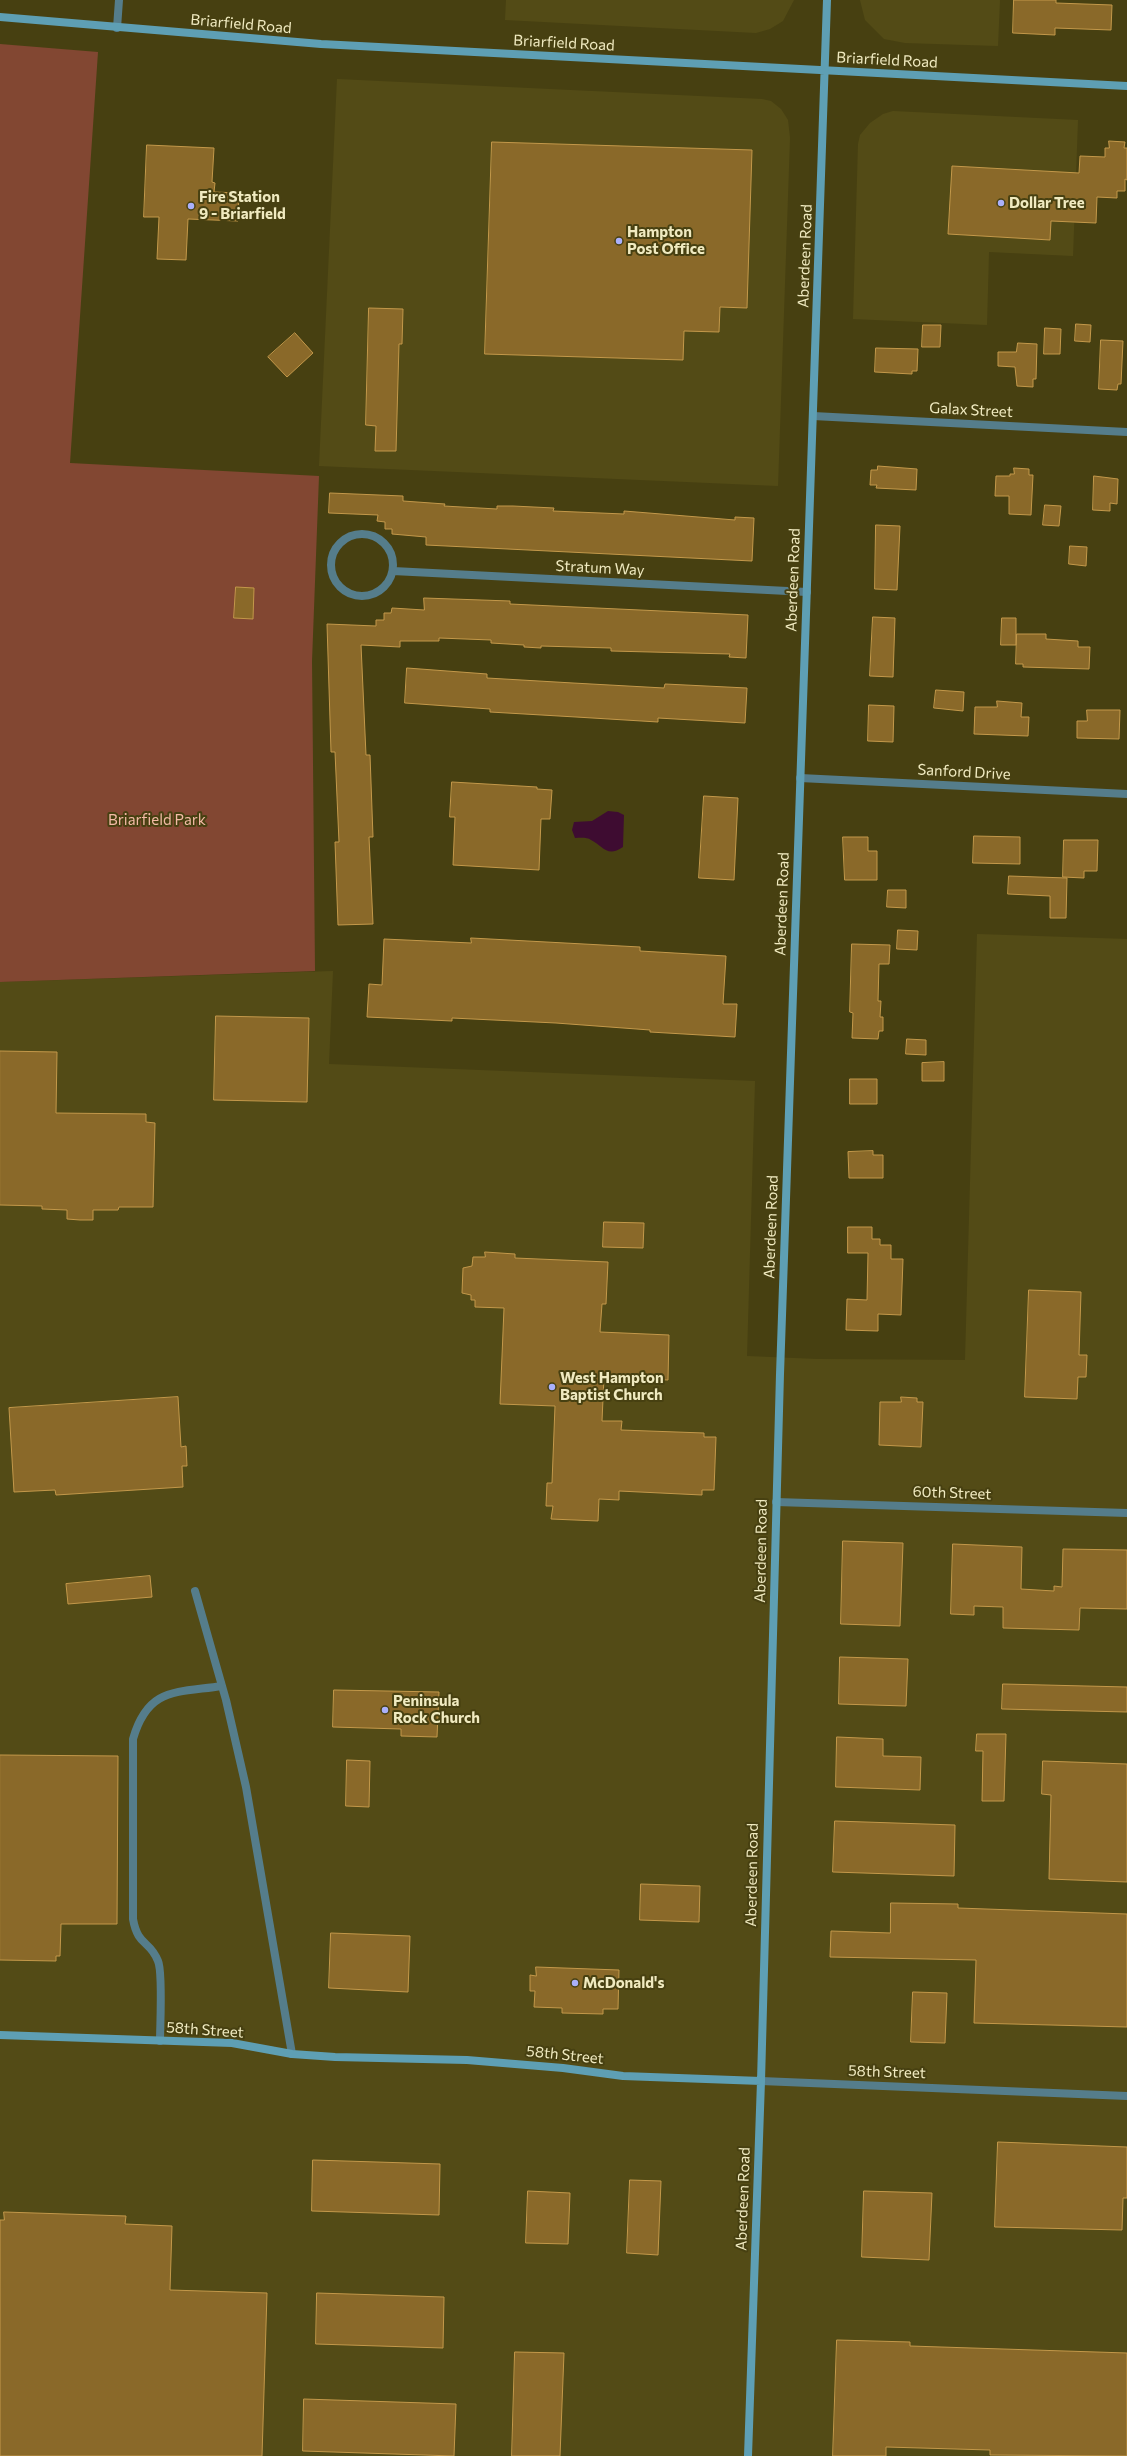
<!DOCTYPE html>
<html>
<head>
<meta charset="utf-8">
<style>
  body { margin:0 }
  canvas { display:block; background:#474011 }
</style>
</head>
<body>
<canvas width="1127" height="2456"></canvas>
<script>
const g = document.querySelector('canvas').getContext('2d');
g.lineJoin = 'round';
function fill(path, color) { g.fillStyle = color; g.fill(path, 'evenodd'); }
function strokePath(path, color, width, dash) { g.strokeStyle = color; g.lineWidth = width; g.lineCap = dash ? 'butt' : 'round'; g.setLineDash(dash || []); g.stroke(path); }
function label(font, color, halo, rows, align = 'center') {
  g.font = font + ' Commissioner,sans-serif'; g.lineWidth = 4; g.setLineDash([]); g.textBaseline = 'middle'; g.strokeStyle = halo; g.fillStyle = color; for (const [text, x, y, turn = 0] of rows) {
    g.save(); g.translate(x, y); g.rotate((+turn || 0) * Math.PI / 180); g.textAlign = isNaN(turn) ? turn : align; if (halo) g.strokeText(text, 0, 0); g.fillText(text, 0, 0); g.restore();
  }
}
fill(new Path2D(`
  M 506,0 L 794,0 L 783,21 L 770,29 L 756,33 L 505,20 Z
  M 860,0 L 1000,0 L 998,46 L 905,43 L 884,39 L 865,20 Z
  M 337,79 L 762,99 L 771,101 L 781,109 L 788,120 L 790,138 L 778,486 L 319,466 Z
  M 893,111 L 1078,120 L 1073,256 L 989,252 L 987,325 L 853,319 L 858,144 L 860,135 L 870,123 L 883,114 Z
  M 977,934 L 1127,939 L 1127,2456 L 0,2456 L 0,982 L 333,971 L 329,1064 L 755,1081 L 747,1356 L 817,1359 L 965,1360 Z`), '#534b16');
fill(new Path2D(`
  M 0,44 L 98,52 L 70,463 L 319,476 L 312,661 L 315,971 L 0,982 Z`), '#824732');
fill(new Path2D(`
  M 608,811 L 618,812 L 624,815 L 623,847 C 607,858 603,846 591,840 C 587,837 580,838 575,838 L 572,830 L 574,822 L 592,821 Z`), '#3e0c31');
const building = new Path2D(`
  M 1014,0 L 1056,0 L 1056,3 L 1112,5 L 1111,30 L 1055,28 L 1055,35 L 1013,33 Z
  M 1109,141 L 1125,142 L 1124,148 L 1127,148 L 1127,180 L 1125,179 L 1125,191 L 1117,191 L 1117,198 L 1097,197 L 1096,223 L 1051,221 L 1050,240 L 948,234 L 952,166 L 1079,173 L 1080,156 L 1105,157 L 1105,148 L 1109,148 Z
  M 492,142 L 752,150 L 747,308 L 720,307 L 719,332 L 684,331 L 683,360 L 485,354 Z
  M 147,145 L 214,148 L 212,182 L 215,183 L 214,192 L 239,193 L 238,221 L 188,219 L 186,260 L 157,259 L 159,217 L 144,217 Z
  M 369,308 L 403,309 L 402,344 L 399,344 L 396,451 L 375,451 L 376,426 L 366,425 Z
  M 1076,324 L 1091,325 L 1090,342 L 1075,341 Z
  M 923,325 L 941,325 L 940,347 L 922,347 Z
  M 1045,328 L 1061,329 L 1060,354 L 1044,354 Z
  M 295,333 L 313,353 L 287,377 L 268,357 Z
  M 1101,340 L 1123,341 L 1121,384 L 1118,384 L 1117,390 L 1099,389 Z
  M 1018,343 L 1037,344 L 1036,379 L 1033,379 L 1033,387 L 1017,386 L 1015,367 L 998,366 L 998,352 L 1016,352 Z
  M 876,348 L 918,349 L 917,371 L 912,371 L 912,374 L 875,372 Z
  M 878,466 L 917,469 L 916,490 L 876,488 L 877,485 L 870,485 L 871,470 L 877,470 Z
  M 1014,468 L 1029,469 L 1029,475 L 1033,475 L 1031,515 L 1009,514 L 1009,496 L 995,496 L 996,476 L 1010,476 L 1010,474 L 1014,474 Z
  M 1094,476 L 1118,479 L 1117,504 L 1110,503 L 1110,511 L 1093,510 Z
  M 330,493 L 403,496 L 403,501 L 445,504 L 444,506 L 497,509 L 497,506 L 513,506 L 554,508 L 553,511 L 624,514 L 624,511 L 735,520 L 735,517 L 754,518 L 752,561 L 426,545 L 426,537 L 392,534 L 392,529 L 385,529 L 385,522 L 377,521 L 378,515 L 329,513 Z
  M 1045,505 L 1061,506 L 1059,526 L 1043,525 Z
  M 876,525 L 900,526 L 897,590 L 875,589 Z
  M 1070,546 L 1087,547 L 1086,566 L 1069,564 Z
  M 236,587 L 254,588 L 253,619 L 234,618 Z
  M 424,598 L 510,601 L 510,604 L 748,615 L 746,658 L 729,657 L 730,654 L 611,651 L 611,648 L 541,646 L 541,648 L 524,647 L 524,645 L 491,643 L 491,640 L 439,638 L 439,641 L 400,641 L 400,647 L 361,645 L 366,755 L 370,755 L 373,837 L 369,837 L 373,924 L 338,925 L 335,842 L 339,842 L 335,752 L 331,752 L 327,624 L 376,626 L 376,620 L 384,620 L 384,613 L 391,613 L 392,608 L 424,610 Z
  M 873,617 L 895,618 L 893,677 L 870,676 Z
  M 1002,618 L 1016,618 L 1016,645 L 1001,645 Z
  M 1017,634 L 1046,634 L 1046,639 L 1078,641 L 1078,647 L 1090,647 L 1089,669 L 1023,667 L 1023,664 L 1016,664 Z
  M 407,668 L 487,674 L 487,678 L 573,683 L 664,688 L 665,684 L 747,688 L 745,723 L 658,718 L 658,722 L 576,717 L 490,712 L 490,709 L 405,703 Z
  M 936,690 L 964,692 L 963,711 L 934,708 Z
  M 997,701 L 1022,703 L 1021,717 L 1029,717 L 1028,736 L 974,734 L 975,707 L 997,707 Z
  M 869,705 L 894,706 L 893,742 L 868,741 Z
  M 1087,710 L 1120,710 L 1119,739 L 1077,738 L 1077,721 L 1087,721 Z
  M 452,782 L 537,787 L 537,789 L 552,790 L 550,819 L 541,819 L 539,870 L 453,865 L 455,817 L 450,817 Z
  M 704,796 L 738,798 L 734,880 L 699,878 Z
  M 974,836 L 1020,837 L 1020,864 L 973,863 Z
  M 843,837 L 868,837 L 868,851 L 877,851 L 877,880 L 845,880 Z
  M 1064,840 L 1098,840 L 1097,871 L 1084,871 L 1084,878 L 1063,877 Z
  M 1009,876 L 1067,878 L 1066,918 L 1050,918 L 1050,896 L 1008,894 Z
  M 888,890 L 906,890 L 906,908 L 887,907 Z
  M 898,930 L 918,931 L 917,950 L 897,949 Z
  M 471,938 L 640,947 L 640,951 L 726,956 L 723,1004 L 737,1004 L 735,1037 L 650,1032 L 650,1030 L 556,1023 L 452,1018 L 452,1021 L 367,1017 L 369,984 L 382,985 L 384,939 L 471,943 Z
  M 852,944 L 890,945 L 889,964 L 879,964 L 878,1001 L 881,1001 L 880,1017 L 883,1017 L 883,1031 L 879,1031 L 878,1039 L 852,1038 L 853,1013 L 850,1012 Z
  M 216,1016 L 309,1018 L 307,1102 L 214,1100 Z
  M 907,1039 L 926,1040 L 926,1055 L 906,1054 Z
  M 0,1051 L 57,1052 L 56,1113 L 146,1114 L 146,1122 L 155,1123 L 153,1207 L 119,1207 L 118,1210 L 93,1210 L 93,1220 L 80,1220 L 67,1219 L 67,1210 L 42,1209 L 42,1206 L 0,1205 Z
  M 944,1062 L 944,1081 L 922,1081 L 922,1063 Z
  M 850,1079 L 877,1079 L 877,1104 L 850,1104 Z
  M 873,1151 L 873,1155 L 883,1155 L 883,1178 L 849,1178 L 848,1152 Z
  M 604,1222 L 644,1223 L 643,1248 L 603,1247 Z
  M 848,1227 L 872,1227 L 872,1239 L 880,1239 L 880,1245 L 891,1245 L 891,1259 L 903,1259 L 901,1315 L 878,1314 L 878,1331 L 846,1330 L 847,1299 L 867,1300 L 868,1253 L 848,1253 Z
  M 485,1252 L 515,1254 L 515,1258 L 608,1262 L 606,1304 L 602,1304 L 600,1332 L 669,1335 L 668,1380 L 604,1377 L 602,1421 L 622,1421 L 621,1430 L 704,1433 L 704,1437 L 716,1437 L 714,1490 L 702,1490 L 702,1495 L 619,1491 L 619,1500 L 599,1499 L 598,1521 L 551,1519 L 553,1506 L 546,1506 L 547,1483 L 552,1483 L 555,1406 L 500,1404 L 504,1308 L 475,1307 L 475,1300 L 471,1300 L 471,1295 L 462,1293 L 463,1268 L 472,1266 L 473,1257 L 485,1257 Z
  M 1029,1290 L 1081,1292 L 1079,1355 L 1087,1355 L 1086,1377 L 1078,1377 L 1077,1399 L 1025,1397 Z
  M 178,1397 L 181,1447 L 186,1446 L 187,1466 L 182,1466 L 183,1487 L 56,1495 L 55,1490 L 14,1492 L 9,1408 Z
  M 901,1397 L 917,1398 L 917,1402 L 923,1402 L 921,1447 L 879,1445 L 880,1402 L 901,1402 Z
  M 843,1541 L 903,1543 L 900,1626 L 841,1624 Z
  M 953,1544 L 1022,1547 L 1021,1589 L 1054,1591 L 1054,1586 L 1062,1587 L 1063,1549 L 1127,1550 L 1127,1609 L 1080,1608 L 1079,1630 L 1003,1628 L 1003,1607 L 974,1606 L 974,1615 L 951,1614 Z
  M 150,1576 L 152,1597 L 68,1604 L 66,1584 Z
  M 840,1657 L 908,1659 L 906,1706 L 839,1704 Z
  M 1003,1684 L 1127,1687 L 1127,1712 L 1002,1709 Z
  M 334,1690 L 439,1692 L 437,1737 L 401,1736 L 401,1729 L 333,1727 Z
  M 977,1734 L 1006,1734 L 1004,1801 L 982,1801 L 983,1751 L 976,1751 Z
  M 837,1737 L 883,1739 L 883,1756 L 921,1757 L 920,1790 L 836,1787 Z
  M 0,1755 L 118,1756 L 117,1924 L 61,1924 L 60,1956 L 56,1956 L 56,1961 L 0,1960 Z
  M 347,1760 L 370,1761 L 369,1807 L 346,1806 Z
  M 1043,1761 L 1127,1764 L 1127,1882 L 1049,1879 L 1051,1795 L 1042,1794 Z
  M 835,1821 L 955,1825 L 954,1876 L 833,1872 Z
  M 641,1884 L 700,1886 L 699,1922 L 640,1920 Z
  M 891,1903 L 958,1904 L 958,1908 L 1127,1914 L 1127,2027 L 974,2023 L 976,1960 L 830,1957 L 831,1931 L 890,1933 Z
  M 331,1933 L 410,1936 L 408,1992 L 329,1988 Z
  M 536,1967 L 619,1970 L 618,2009 L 603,2009 L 603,2014 L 562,2013 L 562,2008 L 534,2007 L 535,1991 L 530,1991 L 530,1975 L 536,1976 Z
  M 913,1992 L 947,1993 L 945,2043 L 911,2042 Z
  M 998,2142 L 1127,2147 L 1127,2198 L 1123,2198 L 1122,2230 L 995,2227 Z
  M 313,2160 L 440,2164 L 439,2215 L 312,2211 Z
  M 630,2180 L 661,2181 L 658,2255 L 627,2253 Z
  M 528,2191 L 570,2193 L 568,2244 L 526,2243 Z
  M 864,2191 L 932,2193 L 929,2260 L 862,2257 Z
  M 4,2212 L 126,2216 L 125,2224 L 172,2226 L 170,2290 L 267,2293 L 262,2456 L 0,2456 L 0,2220 L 4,2220 Z
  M 317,2293 L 444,2297 L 443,2348 L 316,2344 Z
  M 837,2340 L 910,2342 L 910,2346 L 1127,2353 L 1127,2456 L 990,2455 L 990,2450 L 886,2447 L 886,2456 L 833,2456 Z
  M 515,2352 L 564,2353 L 560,2456 L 512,2456 Z
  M 304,2399 L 456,2404 L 454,2456 L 303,2451 Z`);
fill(building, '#8a6929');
strokePath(building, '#c3984a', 1);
strokePath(new Path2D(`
  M 195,1591 L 226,1700 L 246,1787 L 292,2054
  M 160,2041 C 160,2026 163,1972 158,1961 C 150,1940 138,1947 133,1919 L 133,1739 C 148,1687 176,1693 222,1686`), '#557d8b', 8);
strokePath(new Path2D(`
  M 117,28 L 119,0
  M 813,416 L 1127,432
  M331 565a31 31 0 1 1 62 0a31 31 0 1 1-62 0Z
  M 393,571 L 807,592
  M 800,778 L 1127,794
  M 776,1502 L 1127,1513
  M 761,2081 L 1127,2096`), '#557d8b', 8);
strokePath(new Path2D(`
  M 0,17 L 321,44 L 1127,86
  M 0,2035 L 232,2043 L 292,2054 L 335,2057 L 467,2060 L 563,2068 L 623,2076 L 761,2081
  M 748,2456 L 761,2081 L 780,1374 L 827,0`), '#5e9fb4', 8);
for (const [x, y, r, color] of [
  [1001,203,4,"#aab0fb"],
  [191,206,4,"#aab0fb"],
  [619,241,4,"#aab0fb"],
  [552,1387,4,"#aab0fb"],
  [385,1710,4,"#aab0fb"],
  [575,1983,4,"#aab0fb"]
]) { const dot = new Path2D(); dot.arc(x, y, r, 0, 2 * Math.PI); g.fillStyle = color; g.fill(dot); strokePath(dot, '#474011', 1.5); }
label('15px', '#f0eac0', '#474011', [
  ["Briarfield Road",241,24,5],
  ["Briarfield Road",564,43,3],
  ["Briarfield Road",887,60,3],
  ["Aberdeen Road",805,256,-88],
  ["Galax Street",971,410,3],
  ["Stratum Way",600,568,3],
  ["Aberdeen Road",793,580,-88],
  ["Sanford Drive",964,772,3],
  ["Aberdeen Road",782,904,-88],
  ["Aberdeen Road",771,1227,-88],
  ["60th Street",952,1493,2],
  ["Aberdeen Road",761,1551,-89],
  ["Aberdeen Road",752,1875,-89],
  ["58th Street",205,2030,4],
  ["58th Street",565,2055,6],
  ["58th Street",887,2072,2],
  ["Aberdeen Road",743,2199,-88]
]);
label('bold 15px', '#f0eac0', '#474011', [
  ["Fire Station",199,197],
  ["9 - Briarfield",199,214],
  ["Dollar Tree",1009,203],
  ["Hampton",627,232],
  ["Post Office",627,249],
  ["West Hampton",560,1378],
  ["Baptist Church",560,1395],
  ["Peninsula",393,1701],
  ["Rock Church",393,1718],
  ["McDonald's",583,1983]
], 'left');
label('15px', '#f3baa6', '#474011', [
  ["Briarfield Park",157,820]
]);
</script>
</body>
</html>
